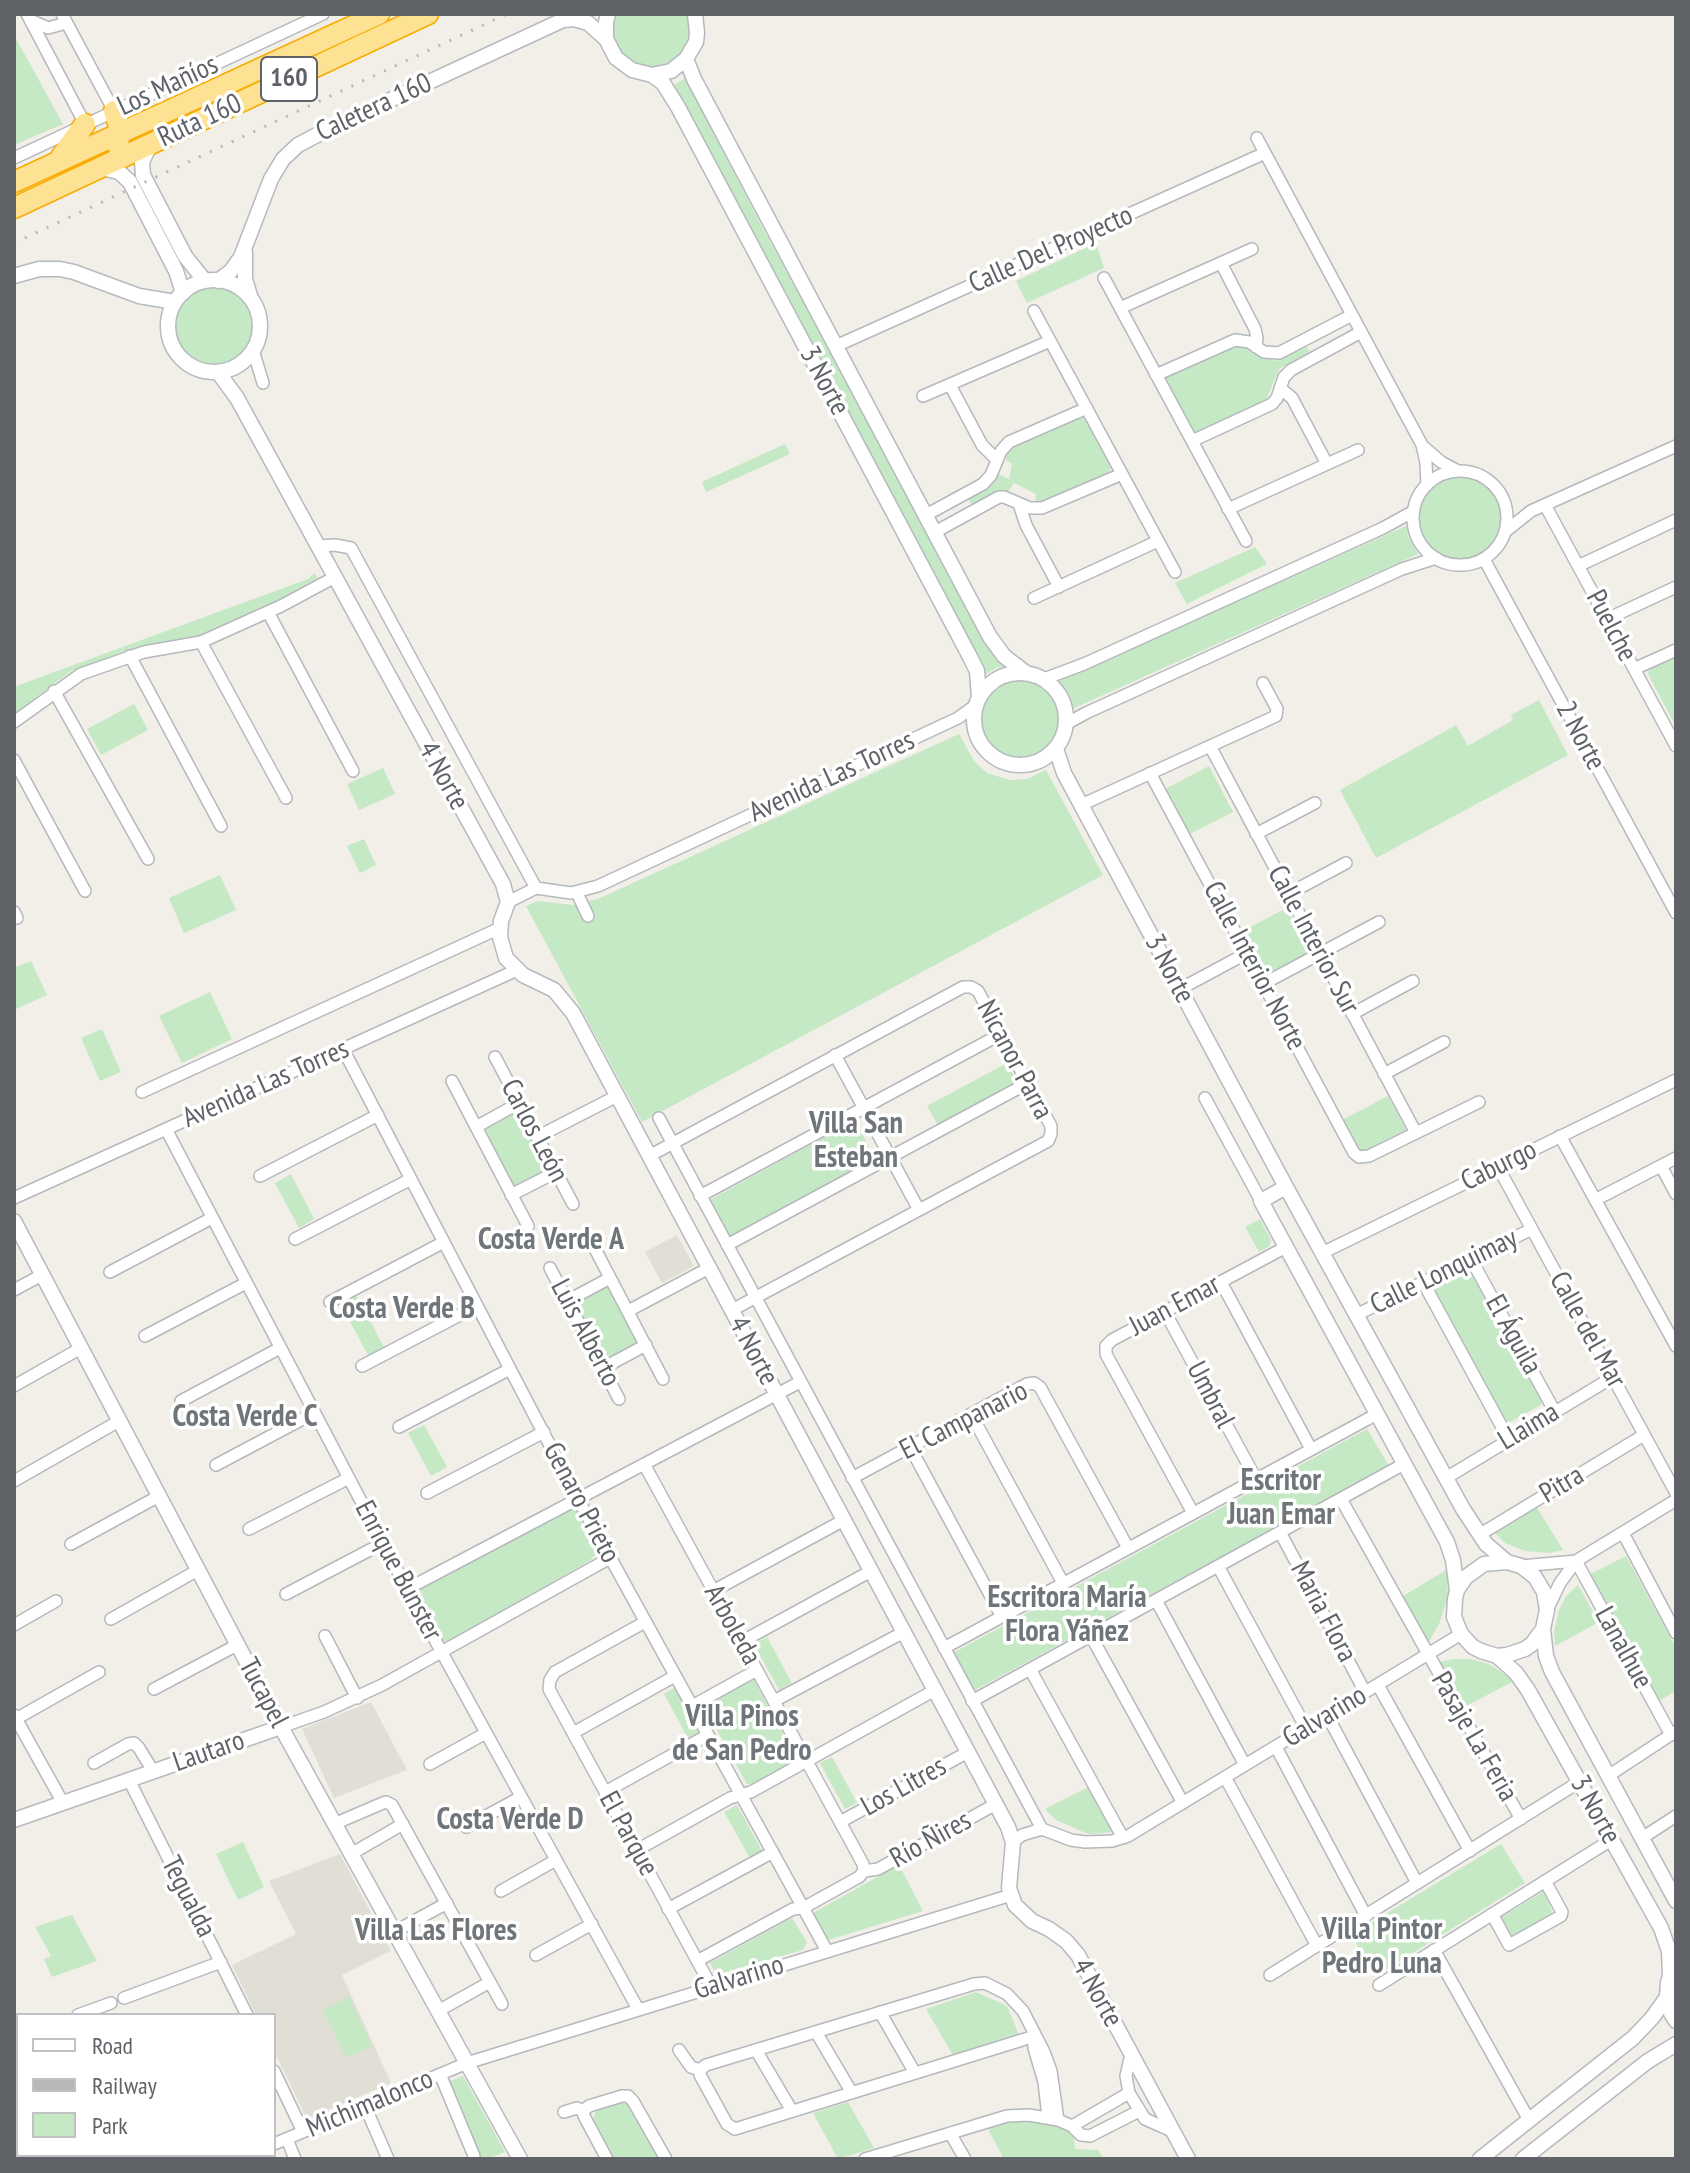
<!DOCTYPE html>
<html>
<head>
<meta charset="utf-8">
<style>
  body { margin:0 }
  #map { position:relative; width:1690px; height:2173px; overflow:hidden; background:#f1efe8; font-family:"PT Sans Narrow",sans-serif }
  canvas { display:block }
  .frame { position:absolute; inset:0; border:16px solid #5f6368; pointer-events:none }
  .legend { position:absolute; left:16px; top:2013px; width:260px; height:144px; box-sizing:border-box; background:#fff; border:2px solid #bfc1c3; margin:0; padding:10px 14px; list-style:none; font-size:24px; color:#5f6368 }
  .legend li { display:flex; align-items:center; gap:16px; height:40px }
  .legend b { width:40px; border:2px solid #bfc1c3 }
</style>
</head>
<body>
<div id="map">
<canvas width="1690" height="2173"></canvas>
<div class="frame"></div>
<ul class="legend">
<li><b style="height:10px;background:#fff"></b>Road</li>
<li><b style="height:10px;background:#b6b7b8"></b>Railway</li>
<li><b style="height:22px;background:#c5e8c5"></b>Park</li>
</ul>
</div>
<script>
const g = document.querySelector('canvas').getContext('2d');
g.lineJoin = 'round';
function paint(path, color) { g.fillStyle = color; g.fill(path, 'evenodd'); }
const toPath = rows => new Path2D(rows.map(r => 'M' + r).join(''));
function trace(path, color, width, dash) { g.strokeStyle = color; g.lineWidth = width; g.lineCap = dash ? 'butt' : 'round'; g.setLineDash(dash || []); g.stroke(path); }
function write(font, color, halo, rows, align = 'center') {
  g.font = font + ' "PT Sans Narrow",sans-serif'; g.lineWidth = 7; g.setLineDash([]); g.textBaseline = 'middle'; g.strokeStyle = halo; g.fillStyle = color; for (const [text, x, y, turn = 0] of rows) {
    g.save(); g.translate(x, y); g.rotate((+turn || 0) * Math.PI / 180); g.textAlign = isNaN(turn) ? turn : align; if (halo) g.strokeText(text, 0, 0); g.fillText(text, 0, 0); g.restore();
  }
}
const education = toPath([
  [677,1235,694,1266,662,1283,645,1252],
  [371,1702,407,1770,334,1798,302,1729],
  [340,1854,391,1951,342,1975,391,2083,307,2119,274,2051,274,2015,256,2015,232,1965,296,1934,269,1881]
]);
const green = toPath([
  [614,14,688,14,691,31,689,41,679,57,671,63,653,68,634,64,618,51,614,42,611,32],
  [14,35,63,124,14,145],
  [685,78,763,229,879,440,990,650,1007,666,996,668,986,674,983,668,670,88],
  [1096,243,1104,268,1027,303,1016,281],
  '175 326a40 40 0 1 1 80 0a40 40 0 1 1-80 0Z',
  [1240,346,1251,347,1260,355,1275,361,1306,347,1310,351,1279,369,1265,402,1194,435,1164,377,1202,358],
  [1080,418,1085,418,1111,468,1109,472,1048,501,1035,502,1036,494,1014,483,1007,493,996,493,971,505,969,500,987,488,999,474,1009,479,1012,464,1006,460,1007,450,1011,446],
  [785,444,790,454,706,492,702,482],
  '1419 518a41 41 0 1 1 82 0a41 41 0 1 1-82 0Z',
  [1406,526,1408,536,1418,554,1072,709,1066,692,1059,681],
  [1255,547,1267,564,1187,604,1175,583],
  [315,573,317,578,268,606,217,630,193,639,128,650,71,671,14,714,14,687,19,685,308,579],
  [1676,656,1676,727,1648,674,1649,668],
  '981 718a41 41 0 1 1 82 0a41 41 0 1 1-82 0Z',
  [1539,700,1568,755,1376,858,1340,790,1456,725,1468,746,1513,720,1511,715],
  [134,704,148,730,101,755,87,729],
  [959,734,974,761,987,773,1010,780,1027,779,1046,770,1103,875,642,1122,526,906,538,901,573,905,598,899],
  [1209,766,1233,812,1188,835,1165,789],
  [383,768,395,794,359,810,347,784],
  [364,839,376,865,360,873,347,846],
  [220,875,236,910,184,933,169,898],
  [1287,908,1310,953,1266,976,1242,931],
  [31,961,47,995,14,1010,14,968],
  [210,992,232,1039,182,1063,159,1016],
  [102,1029,121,1072,100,1081,81,1038],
  [1007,1063,1017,1081,1016,1085,939,1127,927,1106],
  [1388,1096,1406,1130,1360,1154,1342,1120],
  [514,1110,520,1114,547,1167,545,1173,518,1187,511,1184,484,1131,486,1125],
  [855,1120,875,1158,730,1237,710,1200],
  [291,1174,314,1219,299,1228,275,1183],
  [1260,1219,1271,1240,1270,1246,1259,1252,1245,1227],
  [1466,1270,1473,1274,1542,1400,1541,1405,1510,1422,1505,1421,1433,1291,1436,1285],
  [607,1286,610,1287,638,1339,636,1345,609,1360,603,1360,575,1305,575,1302],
  [356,1295,384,1347,368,1355,340,1303],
  [424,1425,447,1467,431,1476,408,1433],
  [1367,1429,1389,1466,973,1691,953,1653],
  [1536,1506,1563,1550,1549,1553,1525,1551,1505,1543,1494,1532],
  [568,1509,574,1509,580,1513,598,1547,597,1554,589,1561,450,1641,442,1641,419,1600,421,1588],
  [1626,1556,1676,1648,1676,1691,1657,1702,1587,1576],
  [1446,1570,1448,1580,1447,1600,1439,1624,1427,1645,1400,1598],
  [1578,1585,1599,1622,1555,1646,1554,1631,1559,1610,1566,1596],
  [767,1637,792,1683,779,1690,754,1644],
  [1454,1659,1471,1659,1489,1664,1514,1681,1464,1707,1439,1662],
  [754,1680,795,1756,795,1762,753,1784,747,1784,705,1709,707,1705,748,1681],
  [676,1687,702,1733,689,1740,664,1694],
  [832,1757,857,1803,845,1809,820,1763],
  [1090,1786,1116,1832,1088,1834,1056,1820,1045,1809],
  [737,1805,762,1851,750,1858,724,1812],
  [243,1842,264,1887,238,1900,216,1854],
  [1501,1844,1525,1883,1376,1976,1351,1935],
  [899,1865,923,1911,828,1940,813,1913],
  [1543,1892,1551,1908,1552,1913,1514,1936,1509,1936,1500,1918],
  [72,1915,97,1961,52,1977,44,1959,51,1956,35,1927],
  [792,1918,807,1942,803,1950,716,1975,710,1963],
  [976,1992,1007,2006,1019,2035,954,2057,926,2009],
  [349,1997,372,2046,346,2058,323,2010],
  [463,2076,505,2152,486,2159,480,2159,448,2082],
  [623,2102,629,2105,659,2159,614,2159,593,2119,596,2111],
  [848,2102,874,2148,838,2159,813,2113],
  [1016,2120,1061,2125,1068,2129,1074,2137,1075,2149,1098,2150,1104,2159,1004,2159,987,2127]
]);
const street = toPath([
  [27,14,85,124],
  [62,14,114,111],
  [30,20,48,28,66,23],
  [1257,138,1422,445,1426,463,1427,485],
  [14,158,323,14],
  [1221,263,1255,329,1257,338,1256,347],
  [1104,278,1246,541],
  [1120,308,1252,249],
  [1034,311,1175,572],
  [836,346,1265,153],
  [253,350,263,383],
  [1156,375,1235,340,1249,342,1264,352,1279,353,1352,315],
  [950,385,982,445,997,460],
  [1280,388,1292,398,1327,464],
  [923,396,1050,341],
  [1192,441,1272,404,1277,398,1284,377,1291,370,1361,332],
  [1425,448,1441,462,1456,470],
  '1413 518a47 47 0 1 1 94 0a47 47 0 1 1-94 0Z',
  [1019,504,1026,525,1059,587],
  [1545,505,1676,746],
  [1228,509,1358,450],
  [926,515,983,484,991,475,1001,451,1009,442,1087,408],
  [1506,531,1531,511,1676,446],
  [935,532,999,497,1004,497,1030,508,1042,508,1122,474],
  [318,546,335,545,351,548,536,888],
  [1484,559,1676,913],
  [1578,566,1676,520],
  [1034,598,1158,541],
  [268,612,353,771],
  [1607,619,1676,587],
  [201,642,286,798],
  [130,656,221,826],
  [1634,669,1676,650],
  [1044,679,1084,664,1383,528,1414,511],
  [54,691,148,859],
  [14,722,81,674,144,652,201,642,281,606,335,577],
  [1066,724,1086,713,1402,569,1436,558],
  [1210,746,1416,1133],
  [14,760,85,891],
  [1150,773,1354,1153,1359,1157,1369,1156,1479,1102],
  [1081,805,1276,716,1277,709,1263,683],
  [1256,834,1315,803],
  [577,893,588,916],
  [1288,894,1346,863],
  [508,902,536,888,571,893,598,886,958,718,976,705],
  [14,912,17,918],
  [1263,984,1379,922],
  [1180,989,1247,953],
  [1352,1014,1413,981],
  [343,1049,578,1499,827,1951],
  [835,1055,919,1210],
  [495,1057,573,1204],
  [1384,1074,1444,1042],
  [452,1081,528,1226],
  [142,1092,500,928],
  [1205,1098,1261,1201],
  [659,1118,1042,1829],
  [476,1127,519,1103],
  [166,1129,407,1589,638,2009],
  [1560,1136,1676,1346],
  [537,1137,617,1096],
  [649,1156,963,987,971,987,978,991,1001,1034,1051,1126,1051,1134,1048,1141,732,1310],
  [1661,1166,1676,1194],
  [1498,1167,1676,1493],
  [260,1176,378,1115],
  [511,1195,556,1172],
  [700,1196,1001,1034],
  [14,1198,517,970],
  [1595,1200,1676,1158],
  [295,1239,411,1179],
  [593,1245,663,1379],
  [727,1245,1028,1083],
  [1322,1253,1676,1080],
  [1471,1259,1555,1412],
  [550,1268,619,1399],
  [110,1272,212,1218],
  [1221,1282,1311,1449],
  [1423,1282,1509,1440],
  [14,1290,42,1275],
  [567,1301,610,1278],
  [330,1302,444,1242],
  [628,1311,709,1268],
  [1165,1312,1256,1479],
  [1356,1315,1532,1229],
  [145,1336,246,1283],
  [362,1366,477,1306],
  [603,1368,646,1345],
  [14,1386,81,1348],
  [181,1401,280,1348],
  [971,1414,1063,1583],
  [399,1427,510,1369],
  [910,1447,1002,1617],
  [644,1464,863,1864,864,1871],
  [216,1465,314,1413],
  [852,1478,1027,1384,1034,1383,1040,1387,1128,1548],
  [1446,1478,1613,1377],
  [14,1481,119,1421],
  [427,1493,544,1432],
  [1341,1499,1521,1819],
  [1193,1513,1106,1354,1106,1346,1112,1340,1286,1247],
  [249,1529,349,1478],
  [1280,1532,1365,1692],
  [1623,1533,1676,1633],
  [1479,1535,1644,1435],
  [71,1544,159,1496],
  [1576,1561,1671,1735],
  [1218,1566,1306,1728],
  [1521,1566,1576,1561],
  [407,1589,800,1382],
  [713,1591,844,1520],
  [286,1594,383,1543],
  [1156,1600,1245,1765],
  [1547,1610,1560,1583,1576,1561,1676,1500],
  [111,1619,198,1570],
  [645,1622,555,1672,550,1680,549,1689,711,1986],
  [14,1625,56,1601],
  [325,1636,357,1698],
  [1091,1636,1183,1803],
  [741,1642,871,1571],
  [944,1648,1377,1414],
  [1030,1669,1123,1838],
  [1378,1685,1470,1851],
  [154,1689,237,1645],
  [774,1701,904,1632],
  [972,1701,1404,1464],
  [692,1706,757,1670],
  [14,1715,63,1803],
  [1327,1715,1417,1883],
  [14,1720,99,1672],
  [281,1727,324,1712,382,1685,610,1558],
  [573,1733,675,1676],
  [1276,1747,1366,1916],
  [94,1763,128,1744,134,1743,139,1748,153,1771],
  [430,1764,486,1733],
  [1608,1776,1675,1732],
  [1225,1777,1317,1946],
  [129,1780,247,2015],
  [605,1792,708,1735],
  [840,1822,968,1752],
  [334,1824,383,1803,386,1802,392,1805,502,2004],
  [466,1827,521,1797],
  [1642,1838,1676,1816],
  [1013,1842,1022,1835,1042,1829,1071,1840,1085,1842,1112,1841,1128,1836,1461,1634],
  [637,1850,730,1798,751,1792,935,1690],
  [351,1854,403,1824],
  [864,1871,878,1869,996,1804],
  [501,1891,556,1860],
  [668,1909,773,1852],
  [1492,1914,1509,1945,1561,1916,1562,1912,1545,1881],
  [394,1932,447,1903],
  [1434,1950,1529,2120],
  [536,1955,592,1924],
  [697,1961,793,1909,803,1908,859,1877,864,1871],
  [1270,1975,1579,1782],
  [1379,1985,1611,1840],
  [124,1998,221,1962],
  [438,2011,490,1982],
  [880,2012,915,2073],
  [78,2015,111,2003],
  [14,2031,18,2039],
  [816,2032,852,2093],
  [1034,2037,1034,2048,1044,2082,1048,2117],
  [679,2050,691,2067,700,2070,700,2075,727,2124,735,2129,1035,2036],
  [756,2050,792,2111],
  [1131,2054,1126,2076,1129,2093,1145,2119,1172,2131],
  [700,2070,706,2065,974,1984,985,1983,1007,1994,1023,2011,1044,2052,1051,2071,1058,2120],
  [274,2071,303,2132],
  [440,2074,474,2156],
  [365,2106,388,2159],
  [583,2111,584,2116,607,2159],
  [564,2112,577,2108,583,2111,589,2106,622,2096,628,2096,633,2101,666,2159],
  [1072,2126,1129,2093],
  [950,2133,965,2159],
  [287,2139,295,2159],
  [274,2144,467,2063,1011,1895],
  [83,2155,85,2159],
  [240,2159,249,2155],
  [865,2159,1007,2116,1029,2115,1058,2120,1072,2126,1081,2135,1090,2136,1139,2111]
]);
const secondary = toPath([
  [608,14,606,22,606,39,616,58,632,70,652,75,671,71,686,59,696,42,697,33,695,14],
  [686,59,694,79,990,637,1004,656,1026,673],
  [652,75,663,83,678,107,969,655,977,671,979,697],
  [150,145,142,162,143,175,185,256,205,281],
  [101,168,119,172,130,182,176,271,183,293],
  [245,252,245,279,251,299],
  [14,276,39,269,60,269,74,272,139,296,175,302],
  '168 326a46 46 0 1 1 92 0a46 46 0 1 1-92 0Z',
  [218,281,231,271,241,257,271,179,283,159,298,145,334,126,563,20,574,19,588,23,606,39],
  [218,372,237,398,503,884,508,902,501,921,500,937,506,958,523,975,554,990,573,1013,1008,1827,1013,1842,1009,1888,1015,1905,1032,1921,1049,1929,1066,1941,1078,1955,1188,2159],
  '974 719a46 46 0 1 1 92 0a46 46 0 1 1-92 0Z',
  [1056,749,1064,773,1286,1187,1463,1509,1486,1544,1507,1562],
  [1286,1187,1261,1201,1447,1542,1453,1560,1457,1590,1455,1599,1454,1617,1461,1634,1473,1647,1481,1651,1497,1656,1507,1655,1525,1649,1532,1644,1543,1629,1547,1610,1544,1592,1535,1577,1521,1566,1507,1562,1484,1564,1466,1577,1457,1590],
  [14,1221,281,1727,520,2159],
  [1543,1629,1546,1656,1552,1672,1676,1901],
  [1497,1656,1516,1673,1528,1690,1661,1928,1669,1951,1670,1975],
  [14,1820,281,1727],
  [1673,1968,1668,1982,1667,1997,1671,2013,1676,2021],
  [1480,2159,1633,2038,1652,2018,1667,1997],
  [1523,2159,1648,2061,1676,2044]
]);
const highway = toPath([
  [114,111,120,129,118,146],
  [61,157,85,124],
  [14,182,379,14],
  [14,208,428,14]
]);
const rail = toPath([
  [14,243,507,14]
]);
const shields = [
  [289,79,56]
];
const shieldNames = [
  ["160",289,79]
];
const streetNames = [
  ["Los Mañíos",168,86,-25],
  ["Caletera 160",374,108,-25],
  ["Ruta 160",200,121,-25],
  ["Calle Del Proyecto",1051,250,-24],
  ["3 Norte",824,381,62],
  ["Puelche",1611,626,62],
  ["2 Norte",1580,736,62],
  ["4 Norte",443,776,61],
  ["Avenida Las Torres",832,777,-25],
  ["Calle Interior Sur",1313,940,62],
  ["Calle Interior Norte",1254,966,62],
  ["3 Norte",1169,969,62],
  ["Nicanor Parra",1014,1060,62],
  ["Avenida Las Torres",266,1084,-24],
  ["Carlos León",534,1131,62],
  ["Caburgo",1499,1166,-26],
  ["Calle Lonquimay",1444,1272,-26],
  ["Juan Emar",1175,1306,-28],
  ["Calle del Mar",1587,1330,61],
  ["Luis Alberto",585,1333,62],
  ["El Águila",1513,1335,61],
  ["4 Norte",753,1351,62],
  ["Umbral",1210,1395,62],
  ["El Campanario",964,1421,-27],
  ["Llaima",1529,1427,-31],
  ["Pitra",1562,1485,-31],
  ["Genaro Prieto",581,1503,62],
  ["Enrique Bunster",398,1571,62],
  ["Maria Flora",1323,1612,62],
  ["Arboleda",732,1625,61],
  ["Lanalhue",1623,1648,61],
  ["Tucapel",263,1693,62],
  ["Galvarino",1325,1717,-31],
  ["Pasaje La Feria",1474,1737,60],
  ["Lautaro",209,1752,-19],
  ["Los Litres",904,1787,-29],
  ["3 Norte",1595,1810,61],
  ["El Parque",628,1834,61],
  ["Río Ñires",931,1840,-29],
  ["Tegualda",188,1897,63],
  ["Galvarino",739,1978,-17],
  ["4 Norte",1097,1993,61],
  ["Michimalonco",370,2104,-23]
];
const neighbourhoodNames = [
  ["Villa San",856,1124],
  ["Esteban",856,1158],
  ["Costa Verde A",551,1240],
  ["Costa Verde B",402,1309],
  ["Costa Verde C",245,1417],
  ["Escritor",1281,1481],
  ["Juan Emar",1281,1515],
  ["Escritora María",1067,1598],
  ["Flora Yáñez",1067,1632],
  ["Villa Pinos",742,1717],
  ["de San Pedro",742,1751],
  ["Costa Verde D",510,1820],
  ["Villa Pintor",1382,1930],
  ["Pedro Luna",1382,1964],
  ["Villa Las Flores",436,1931]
];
paint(education, '#e1ded6');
paint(green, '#c5e8c5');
trace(street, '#b5b8bc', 14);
trace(secondary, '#b6babf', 17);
trace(highway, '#f9ab00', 23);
trace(street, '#fff', 11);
trace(secondary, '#fff', 14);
trace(highway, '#fde293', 20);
trace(rail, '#b6b7b8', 3, [2, 10]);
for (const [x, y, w] of shields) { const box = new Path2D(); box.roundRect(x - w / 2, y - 22, w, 44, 6); g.fillStyle = '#fff'; g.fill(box); trace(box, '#5f6368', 2); }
write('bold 26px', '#5f6368', null, shieldNames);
write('28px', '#5f6368', '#fff', streetNames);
write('bold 30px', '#70757a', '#fff', neighbourhoodNames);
</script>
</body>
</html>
